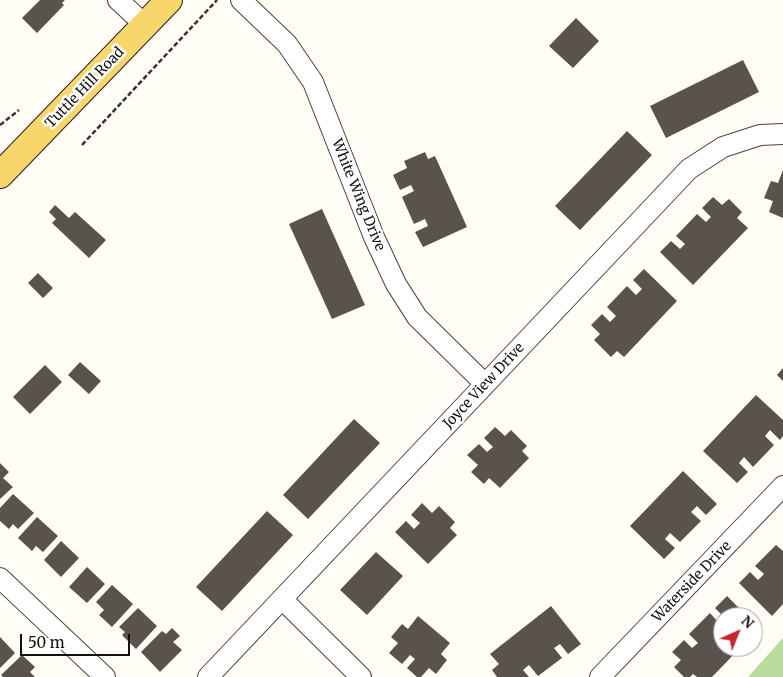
<!DOCTYPE html>
<html>
<head>
<meta charset="utf-8">
<style>
  body { margin:0 }
  #map { position:relative; width:783px; height:677px; overflow:hidden; background:#fffdf5; font-family:Merriweather,serif }
  canvas { display:block }
  .north { position:absolute; left:713px; top:607px; width:50px; height:50px; box-sizing:border-box; background:#fff; border:1px solid #a0a0a0; border-radius:50%; rotate:44deg; font-size:14px; font-weight:700; line-height:20px; text-align:center; color:#111 }
  .north::after { content:''; display:block; margin:auto; width:18px; height:22px; background:#c4262e; clip-path:polygon(50% 0,100% 100%,50% 72%,0 100%) }
  .scale { position:absolute; left:20px; top:634px; width:110px; height:22px; box-sizing:border-box; border:2px solid #111; border-top:0; padding-left:6px; font-size:15px; line-height:18px; white-space:nowrap; color:#111; -webkit-text-stroke:4px #fff; paint-order:stroke }
</style>
</head>
<body>
<div id="map">
<canvas width="783" height="677"></canvas>
<div class="north">N</div>
<div class="scale">50 m</div>
</div>
<script>
const g = document.querySelector('canvas').getContext('2d');
g.lineJoin = 'round';
function paint(path, color) { g.fillStyle = color; g.fill(path, 'evenodd'); }
const toPath = rows => new Path2D(rows.map(r => 'M' + r).join(''));
function trace(path, color, width, dash) { g.strokeStyle = color; g.lineWidth = width; g.lineCap = dash ? 'butt' : 'round'; g.setLineDash(dash || []); g.stroke(path); }
function write(font, color, halo, rows, align = 'center') {
  g.font = font + ' Merriweather,serif'; g.lineWidth = 5; g.setLineDash([]); g.textBaseline = 'middle'; g.strokeStyle = halo; g.fillStyle = color; for (const [text, x, y, turn = 0] of rows) {
    g.save(); g.translate(x, y); g.rotate((+turn || 0) * Math.PI / 180); g.textAlign = isNaN(turn) ? turn : align; if (halo) g.strokeText(text, 0, 0); g.fillText(text, 0, 0); g.restore();
  }
}
const forest = toPath([
  [783,638,783,677,748,677]
]);
const building = toPath([
  [40,0,65,0,62,3,64,5,37,33,22,18],
  [576,18,599,41,573,68,549,46],
  [743,60,759,92,666,138,650,106],
  [627,131,652,155,580,230,555,206],
  [425,152,428,159,435,156,467,227,423,247,415,232,428,226,425,219,414,224,402,197,414,191,411,185,400,190,393,175,407,168,404,161],
  [783,170,783,218,769,212,773,201,764,198,771,181,778,183],
  [713,197,722,205,729,199,742,212,737,218,748,228,693,285,660,252,671,241,680,249,685,244,676,236,697,214,706,222,711,217,702,208],
  [55,205,69,218,75,212,106,240,89,258,52,223,56,219,49,212],
  [322,209,365,305,332,319,289,224],
  [644,269,677,301,624,357,617,351,611,357,594,340,600,334,591,325,602,314,610,322,616,316,607,307,627,286,636,295,642,289,633,280],
  [38,273,53,288,43,298,28,283],
  [80,362,101,381,89,394,68,375],
  [45,365,62,382,30,414,13,397],
  [783,368,783,381,777,375],
  [756,395,783,420,783,436,780,440,770,430,765,436,774,445,753,467,744,457,739,463,748,472,737,483,703,451],
  [354,419,380,443,308,519,283,495],
  [495,427,505,436,511,430,527,446,522,451,529,458,500,488,489,478,484,484,471,472,478,465,467,455,479,444,487,452,493,447,484,438],
  [0,463,9,472,3,478,13,487,0,499],
  [683,471,717,504,706,515,697,506,691,512,701,521,680,542,670,533,665,539,675,548,664,559,630,526],
  [13,494,34,513,18,529,13,524,9,529,0,521,0,508],
  [422,503,432,513,439,506,455,522,450,528,457,535,428,564,395,532,406,521,414,529,420,523,411,515],
  [267,511,293,535,222,611,196,587],
  [37,517,58,536,43,552,36,546,32,551,18,538],
  [61,541,79,558,61,577,44,560],
  [776,545,783,551,783,604,772,616,739,583,750,572,758,580,764,574,755,566],
  [376,552,403,576,367,615,340,590],
  [87,567,105,584,87,603,69,587],
  [112,585,133,604,112,627,99,615,104,610,96,602],
  [727,596,748,617,724,617,715,608],
  [551,606,581,644,568,654,560,644,554,648,562,658,538,676,529,665,523,670,529,677,497,677,492,670,499,664,490,654],
  [138,608,157,626,136,649,122,635,125,632,119,627],
  [710,613,718,622,723,617,723,647,741,647,712,677,697,677,693,674,690,677,684,677,674,667,681,660,672,652,684,640,692,648,698,643,689,634],
  [418,616,450,643,441,654,447,660,436,674,429,668,421,677,417,677,407,668,415,659,410,655,402,664,389,653,398,643,391,637,402,624,408,629],
  [753,622,760,629,753,635],
  [172,628,180,636,173,642,182,650,160,672,141,652,162,631,166,634],
  [0,637,15,653,0,668],
  [22,655,35,667,30,672,35,677,3,677,1,675]
]);
const path = toPath([
  [0,125,19,110],
  [82,145,217,0]
]);
const minor = toPath([
  [118,0,145,25],
  [241,0,287,44,313,82,374,237,396,284,417,317,485,384],
  [0,578,105,677],
  [282,599,361,677],
  [208,677,689,169,723,147,760,135,783,134],
  [600,677,783,486]
]);
const major = toPath([
  [0,175,169,0]
]);
const streetNames = [
  ["Tuttle Hill Road",85,88,-46],
  ["White Wing Drive",358,195,68],
  ["Joyce View Drive",484,386,-47],
  ["Waterside Drive",692,582,-46]
];
paint(forest, '#b9dc9c');
paint(building, '#5a524d');
trace(minor, '#444', 22);
trace(major, '#222', 28);
trace(path, '#333', 2.5, [5, 2.5]);
trace(minor, '#fff', 20);
trace(major, '#f9d66b', 26);
write('14px', '#111', '#fff', streetNames);
</script>
</body>
</html>
